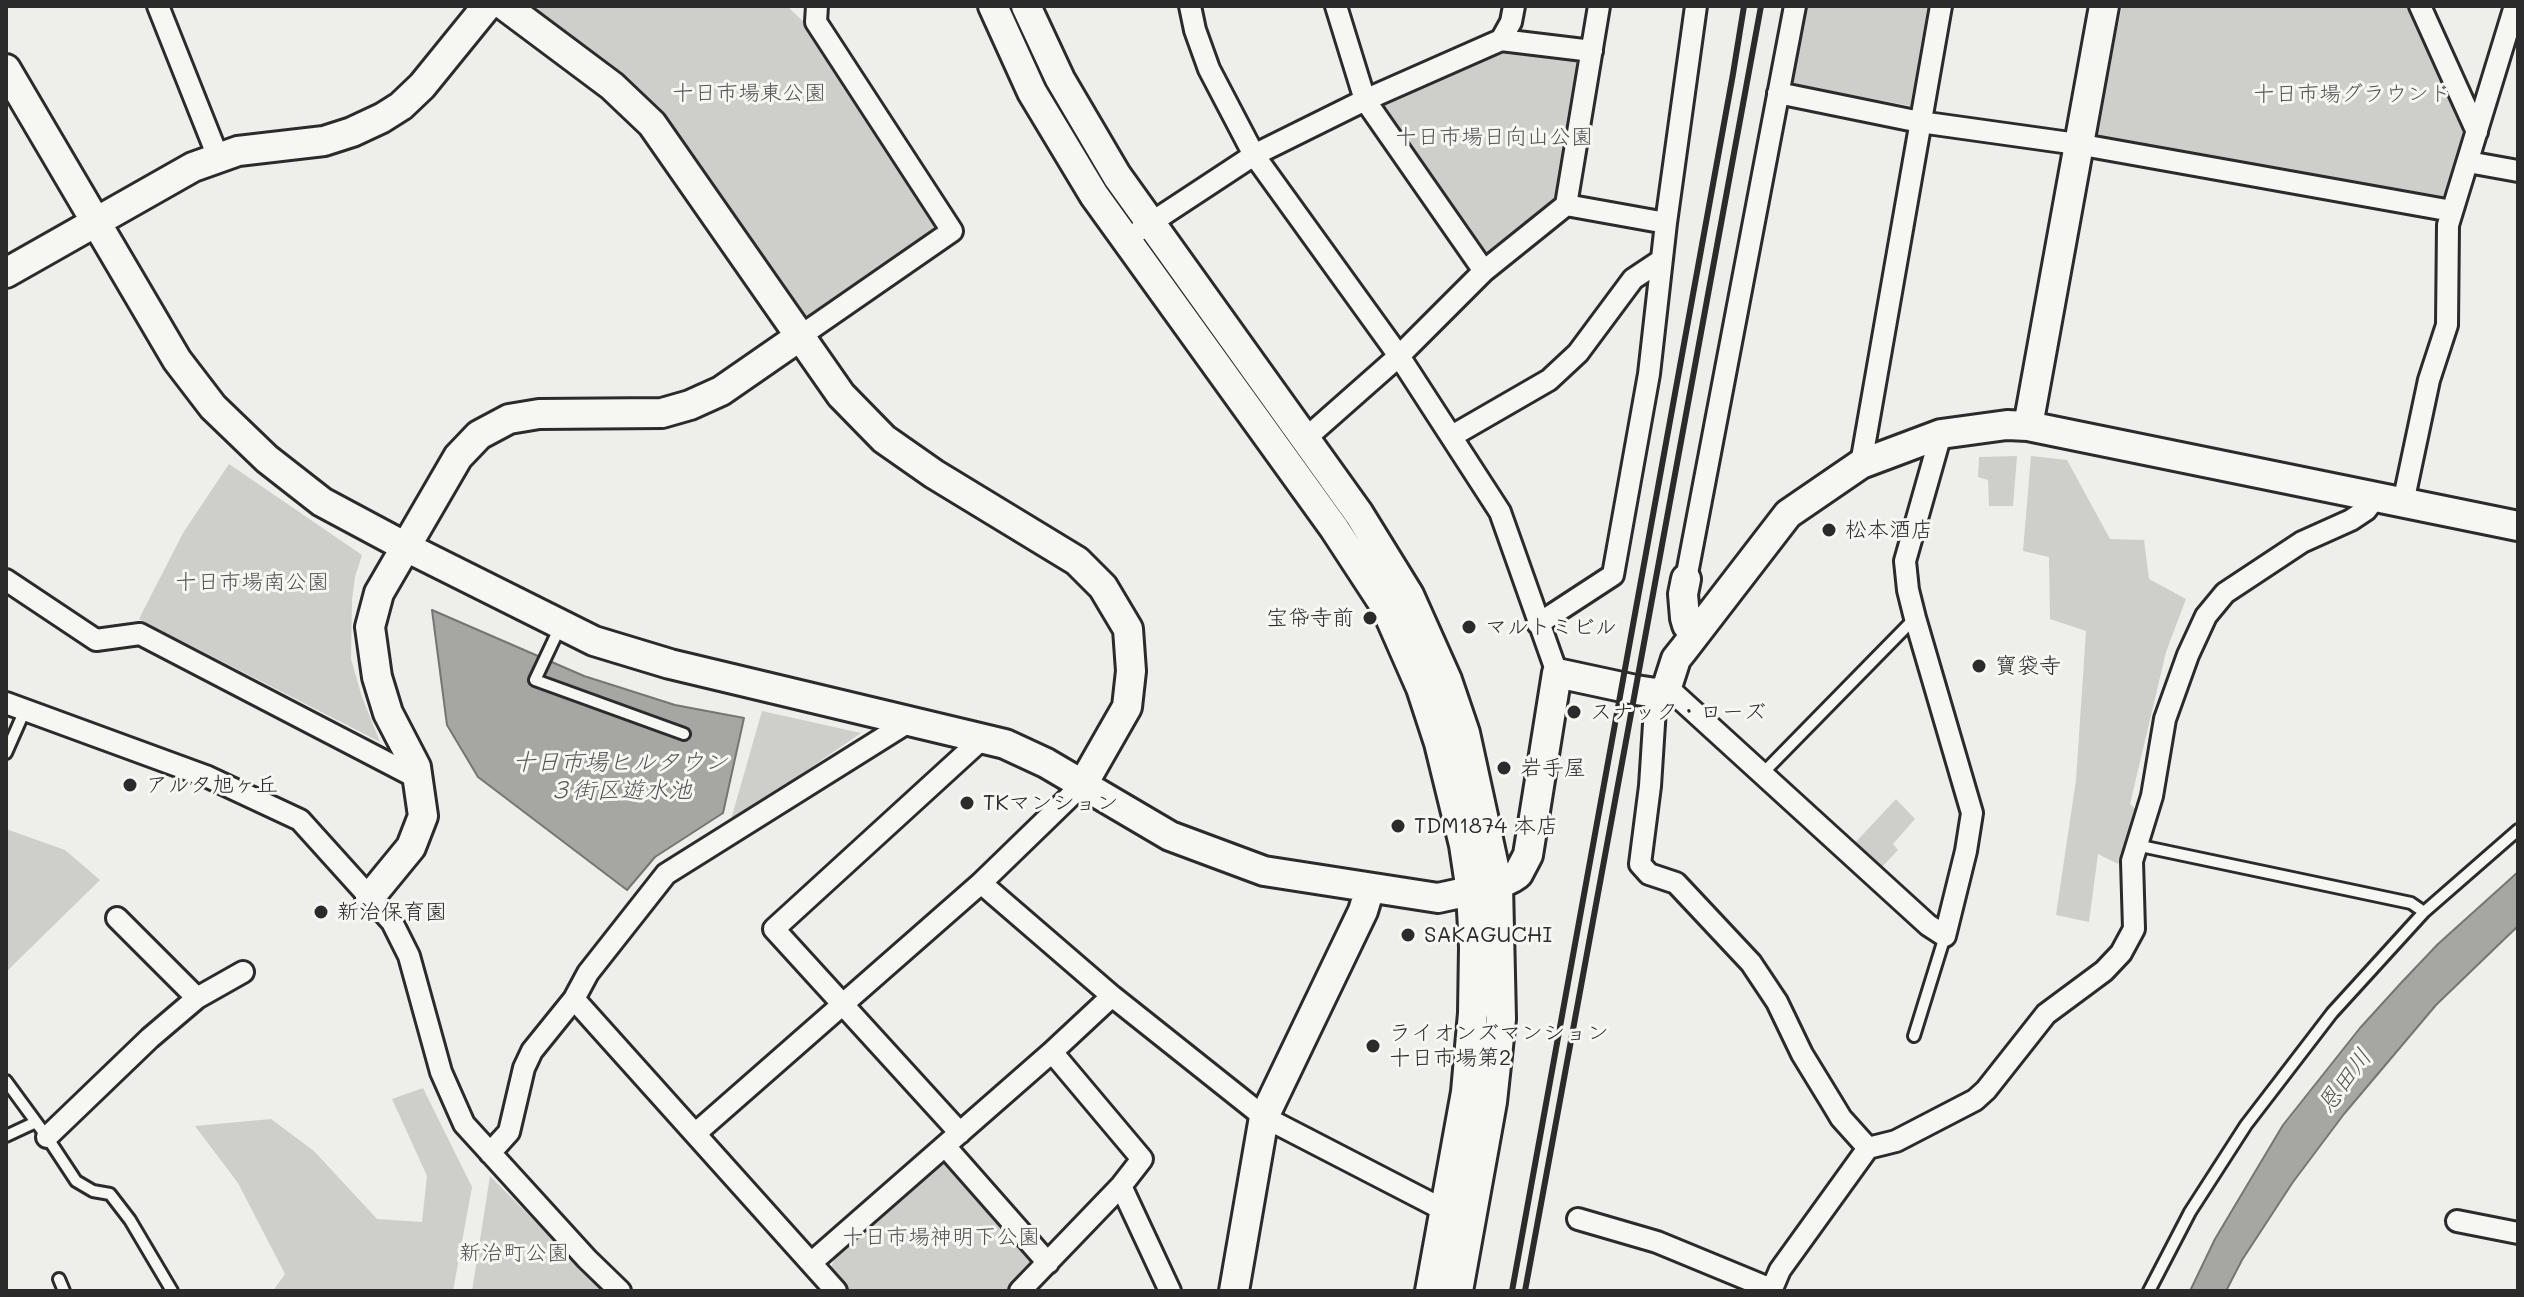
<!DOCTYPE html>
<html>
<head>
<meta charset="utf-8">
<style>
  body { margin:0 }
  #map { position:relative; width:2524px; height:1297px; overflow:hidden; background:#eeeeea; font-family:Mali,sans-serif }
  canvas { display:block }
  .frame { position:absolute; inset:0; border:8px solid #2b2b2b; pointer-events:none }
</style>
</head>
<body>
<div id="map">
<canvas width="2524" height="1297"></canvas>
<div class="frame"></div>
</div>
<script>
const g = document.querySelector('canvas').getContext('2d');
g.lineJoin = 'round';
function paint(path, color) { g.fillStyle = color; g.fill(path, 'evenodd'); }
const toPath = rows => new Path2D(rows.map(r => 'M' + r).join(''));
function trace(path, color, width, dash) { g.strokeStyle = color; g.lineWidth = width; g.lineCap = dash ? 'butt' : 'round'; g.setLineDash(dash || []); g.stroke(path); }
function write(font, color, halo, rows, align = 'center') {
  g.font = font + ' Mali,"Klee One",sans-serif'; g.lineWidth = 6; g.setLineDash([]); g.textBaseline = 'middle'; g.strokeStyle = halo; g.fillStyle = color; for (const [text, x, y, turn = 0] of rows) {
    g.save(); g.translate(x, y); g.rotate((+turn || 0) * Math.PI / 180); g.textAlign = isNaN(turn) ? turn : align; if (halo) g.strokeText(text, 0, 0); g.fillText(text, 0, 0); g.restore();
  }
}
const green = toPath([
  [523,6,787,6,810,28,941,228,801,322,674,135],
  [1807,6,1930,6,1911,106,1793,84],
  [2122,6,2410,6,2464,135,2446,194,2436,200,2101,140,2096,131],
  [1509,46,1584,55,1560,202,1486,259,1381,104],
  [2017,456,2013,506,1989,506,1988,480,1978,477,1979,457],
  [2031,456,2067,460,2110,539,2144,540,2149,579,2186,599,2166,652,2130,804,2139,812,2118,864,2098,854,2089,922,2056,915,2076,780,2086,631,2050,619,2049,557,2023,551],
  [229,464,362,555,355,577,352,600,351,659,362,697,380,742,139,619,183,533],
  [762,711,861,733,730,823],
  [1896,799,1915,819,1893,844,1898,850,1880,869,1853,845],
  [6,829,65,850,100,880,7,971],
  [423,1088,472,1187,453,1291,273,1291,285,1274,238,1183,195,1126,271,1119,314,1151,377,1219,422,1222,427,1176,392,1099],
  [940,1164,950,1164,1033,1256,1028,1268,1006,1291,848,1291,830,1271,834,1259],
  [490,1176,605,1291,472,1291]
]);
const water = toPath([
  [432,610,584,676,675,705,744,718,723,813,655,857,627,890,478,777,447,725,432,610],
  [2518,872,2518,926,2436,1005,2344,1114,2293,1182,2242,1260,2226,1291,2190,1291,2215,1239,2283,1125,2360,1028,2401,983,2438,944,2518,872]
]);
const lane = toPath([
  [560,627,535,680,684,734],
  [6,753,25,710],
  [1763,773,1915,618],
  [2136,845,2411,903,2424,912],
  [1914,1036,1945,936],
  [6,1081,47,1137,76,1181,93,1191,110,1194,130,1220,172,1291],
  [6,1136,36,1122],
  [59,1279,64,1291],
  [2149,1291,2190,1212,2246,1125,2332,1013,2424,912,2518,830]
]);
const street = toPath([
  [158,6,218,157],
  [1190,6,1195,30,1209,69,1254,155,1399,356,1500,512,1557,673],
  [1336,6,1365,100,1484,271],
  [2420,6,2477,132],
  [1501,40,1511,22,1514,6],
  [1778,93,1920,122,2077,144,2452,211],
  [2468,162,2518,171],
  [1566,205,1599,6],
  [1140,230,1254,155,1365,100,1501,40,1592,51],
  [799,337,952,231,816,22,817,6],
  [1452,436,1549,380,1578,353,1633,279,1660,261],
  [1305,439,1399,356,1484,271,1566,205,1666,223,1696,6],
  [1861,464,1941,6],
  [2403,503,2429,380,2447,325,2448,225,2515,6],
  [1686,579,1795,6],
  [6,580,96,640,140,634,417,778],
  [1538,624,1613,575,1649,374,1666,223],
  [1667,687,1928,925,1945,936,1966,851,1972,813,1915,618,1908,590,1905,561,1941,434],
  [1656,693,1650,786,1640,864,1649,874,1676,883,1751,963,1777,1002,1802,1054,1832,1103,1841,1118,1868,1148],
  [6,703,208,777,300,820,392,922,409,956,441,1072,464,1124,587,1259,620,1291],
  [981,883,1112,996,1264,1117,1444,1210],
  [117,918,197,998],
  [574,999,836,1291],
  [696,1133,981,883,1083,784],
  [960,1133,774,929,983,738],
  [47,1137,150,1038,197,998,243,972],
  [945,1146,1048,1263],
  [490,1153,509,1132,524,1068,532,1051,574,999,588,973,666,874,910,721],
  [1121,1186,1170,1291],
  [1578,1219,1657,1242,1771,1289],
  [2457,1221,2518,1233],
  [811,1263,1052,1052,1112,996],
  [1020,1291,1121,1186,1142,1159,1052,1052],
  [1771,1291,1780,1270,1868,1148,1896,1141,1975,1100,1986,1090,2046,1014,2104,971,2121,953,2134,929,2132,861,2152,796,2165,719,2188,655,2206,616,2225,593,2302,542,2351,520,2366,510,2375,498]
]);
const secondary = toPath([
  [505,6,612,86,652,124,841,395,884,439,934,474,1077,561,1103,587,1128,629,1131,671,1127,707,1083,784],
  [993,6,1032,92,1094,195,1334,528,1385,606,1421,688,1439,743,1464,845,1471,892,1474,947,1473,1013,1466,1092,1430,1291],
  [1026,6,1060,79,1117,176,1359,514,1409,595,1447,680,1465,733,1498,885,1501,1019,1492,1102,1458,1291],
  [6,69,177,360,213,407,267,459,322,502,406,547,594,641,670,664,1005,744,1046,763,1170,836,1264,871,1438,898,1498,885,1512,878,1518,874,1528,855,1557,673,1636,690,1656,693,1663,690,1667,687,1676,659,1684,649,1788,514,1861,464,1941,434,2007,425,2028,426,2518,526],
  [6,273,193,167,238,151,324,141,352,132,382,118,401,106,422,86,487,6],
  [2028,426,2104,6],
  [1686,579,1683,594,1685,618,1687,625,1695,633],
  [370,897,411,847,423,816,416,767,388,713,377,677,370,627,379,593,458,457,479,435,509,419,539,414,662,413,690,405,721,391,799,337],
  [1234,1291,1264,1117,1363,911,1370,888]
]);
const rail = toPath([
  [1512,1291,1733,74,1744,6],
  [1525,1291,1761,6]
]);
const markers = [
  [1829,530,8,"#2b2b2b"],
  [1370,618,8,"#2b2b2b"],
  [1469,627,8,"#2b2b2b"],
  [1979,666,8,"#2b2b2b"],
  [1574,712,8,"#2b2b2b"],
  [1504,768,8,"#2b2b2b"],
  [130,785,8,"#2b2b2b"],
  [967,803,8,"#2b2b2b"],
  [1398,826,8,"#2b2b2b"],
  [321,912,8,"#2b2b2b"],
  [1408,935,8,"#2b2b2b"],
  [1373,1046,8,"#2b2b2b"]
];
const parkNames = [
  ["十日市場東公園",749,93],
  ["十日市場グラウンド",2352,94],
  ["十日市場日向山公園",1494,137],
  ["十日市場南公園",252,582],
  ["十日市場神明下公園",941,1237],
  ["新治町公園",514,1253]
];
const poiNames = [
  ["松本酒店",1845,530],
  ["宝帒寺前",1354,618,"right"],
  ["マルトミビル",1485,627],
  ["寶袋寺",1995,666],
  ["スナック・ローズ",1590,712],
  ["岩手屋",1520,768],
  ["アルタ旭ヶ丘",146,785],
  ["TKマンション",983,803],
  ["TDM1874 本店",1414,826],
  ["新治保育園",337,912],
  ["SAKAGUCHI",1424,935],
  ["ライオンズマンション",1389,1033],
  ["十日市場第2",1389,1058]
];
const waterNames = [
  ["十日市場ヒルタウン",620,763],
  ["３街区遊水池",620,791],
  ["恩田川",2345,1081,-53]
];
paint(green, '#cececa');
paint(water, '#a6a6a3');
trace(water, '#757573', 2);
trace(lane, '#2b2b2b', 16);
trace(street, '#2b2b2b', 26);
trace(secondary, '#2b2b2b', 34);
trace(lane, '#f6f6f2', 10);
trace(street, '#f6f6f2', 20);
trace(secondary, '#f6f6f2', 28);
trace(rail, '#2b2b2b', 6);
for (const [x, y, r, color] of markers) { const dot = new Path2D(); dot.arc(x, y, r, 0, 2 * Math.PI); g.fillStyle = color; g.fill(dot); trace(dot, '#f6f6f2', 3); }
write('22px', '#545453', '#f6f6f2', parkNames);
write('22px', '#2b2b2b', '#f6f6f2', poiNames, 'left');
write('italic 24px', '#565655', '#f6f6f2', waterNames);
</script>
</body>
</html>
